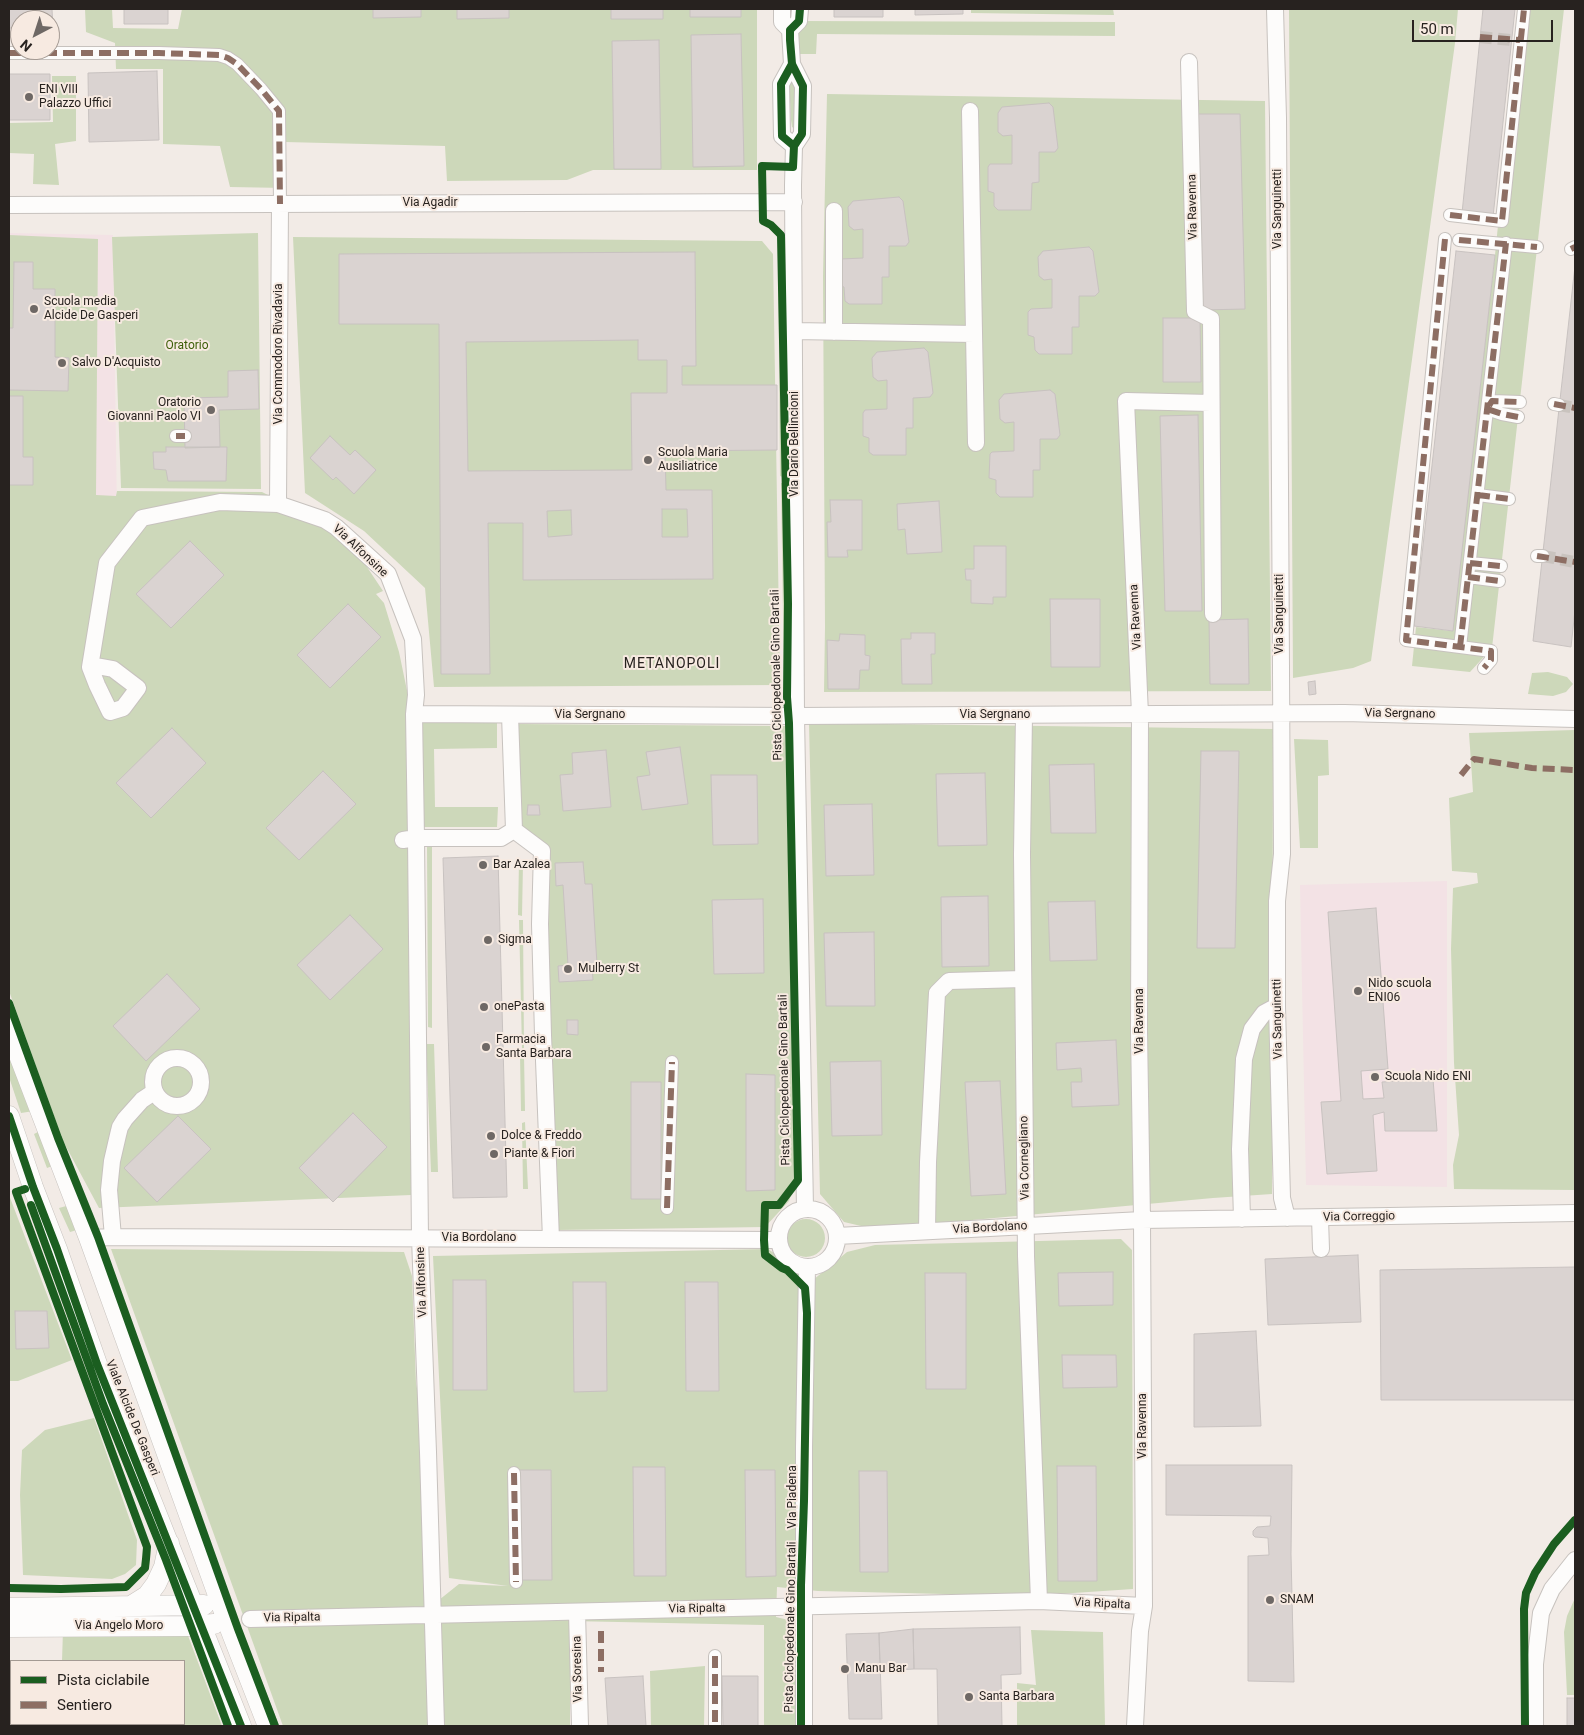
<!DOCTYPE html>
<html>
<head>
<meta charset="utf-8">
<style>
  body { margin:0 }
  #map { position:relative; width:1584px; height:1735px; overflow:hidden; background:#f2ebe6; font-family:Roboto,sans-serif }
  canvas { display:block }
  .frame { position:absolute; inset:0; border:10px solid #27221f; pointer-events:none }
  .legend { position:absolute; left:10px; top:1660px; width:175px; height:65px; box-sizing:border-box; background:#f7eae1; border:1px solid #a49a93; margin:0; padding:6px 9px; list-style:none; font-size:15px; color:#27221f }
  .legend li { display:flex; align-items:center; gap:10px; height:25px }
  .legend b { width:25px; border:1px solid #a49a93 }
  .north { position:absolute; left:10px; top:10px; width:50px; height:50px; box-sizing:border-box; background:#f7eae1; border:1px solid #a49a93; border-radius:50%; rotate:220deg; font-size:14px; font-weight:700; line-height:20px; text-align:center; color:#27221f }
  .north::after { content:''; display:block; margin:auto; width:18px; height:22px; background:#6e6865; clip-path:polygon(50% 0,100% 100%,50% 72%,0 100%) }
  .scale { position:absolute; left:1412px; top:20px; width:141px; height:22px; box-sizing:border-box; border:2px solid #27221f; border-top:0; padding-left:6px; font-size:15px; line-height:18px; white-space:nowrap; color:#27221f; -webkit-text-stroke:4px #f7eae1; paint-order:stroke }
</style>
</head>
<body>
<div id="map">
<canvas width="1584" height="1735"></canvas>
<div class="frame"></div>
<ul class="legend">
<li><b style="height:6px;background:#1b5e20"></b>Pista ciclabile</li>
<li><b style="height:6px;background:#8d6e63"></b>Sentiero</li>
</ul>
<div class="north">N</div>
<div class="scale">50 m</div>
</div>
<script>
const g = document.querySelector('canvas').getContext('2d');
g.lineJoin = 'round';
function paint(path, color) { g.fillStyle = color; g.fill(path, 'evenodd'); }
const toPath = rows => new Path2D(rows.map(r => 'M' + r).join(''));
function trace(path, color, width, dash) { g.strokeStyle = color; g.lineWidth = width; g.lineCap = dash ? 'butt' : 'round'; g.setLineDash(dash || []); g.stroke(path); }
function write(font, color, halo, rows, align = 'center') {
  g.font = font + ' Roboto,sans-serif'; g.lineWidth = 4; g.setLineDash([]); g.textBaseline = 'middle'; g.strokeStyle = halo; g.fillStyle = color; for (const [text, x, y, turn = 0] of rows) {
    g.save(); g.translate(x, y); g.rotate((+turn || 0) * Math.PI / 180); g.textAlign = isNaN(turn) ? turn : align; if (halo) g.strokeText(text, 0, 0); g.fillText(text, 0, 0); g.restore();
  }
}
const education = toPath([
  [9,233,113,235,117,515,9,536],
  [1447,881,1447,1187,1306,1185,1300,885]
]);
const green = toPath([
  [85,9,112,9,113,28,178,29,182,9,757,9,757,170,593,170,567,180,447,181,445,146,285,142,286,188,230,187,220,146,163,144,163,69,116,69,115,43,86,32],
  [971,9,1113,9,1114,15,971,13],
  [1289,9,1458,9,1455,43,1371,661,1353,668,1293,678],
  [1520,9,1564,9,1492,648,1470,672,1412,666,1416,627,1452,631,1495,255],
  [799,21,1115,22,1115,36,817,34,816,54,799,54],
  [52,76,76,76,76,141,55,144,59,185,33,184,34,154,9,153,9,123,53,122],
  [795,77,795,129,792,127,791,120,789,78],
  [827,94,1265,101,1271,691,824,692,825,627,823,276],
  [258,233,261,489,121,488,112,237],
  [9,235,98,239,96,495,116,496,117,491,262,492,322,522,357,552,383,591,376,594,384,603,399,652,410,705,411,1195,99,1208,63,1141,9,991],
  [293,237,762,241,773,254,780,685,434,687,425,588,364,531,305,493],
  [778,241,780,242,783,477,780,476],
  [781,483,784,483,786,686,784,685],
  [1548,672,1567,677,1573,684,1566,692,1553,696,1528,694,1532,673],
  [417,722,497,722,497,748,434,749,435,807,498,807,497,827,420,827],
  [809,723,1273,729,1272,1194,1213,1198,874,1229,844,1222,820,1194],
  [517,724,785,726,796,1180,789,1201,765,1227,557,1230,545,852,520,832],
  [1575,730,1575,1190,1454,1189,1453,1165,1459,1135,1454,1063,1451,949,1453,888,1478,883,1477,873,1452,871,1449,798,1473,792,1469,733],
  [1294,739,1328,740,1329,775,1318,776,1318,848,1300,848],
  [427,845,432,846,432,1028,428,1027],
  [519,861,523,863,522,916,518,915],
  [519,920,523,920,524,1049,522,1049],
  [9,1041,34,1111,21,1113,9,1077],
  [426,1044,434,1044,438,1172,431,1172],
  [520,1054,524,1054,525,1111,521,1111],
  [525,1122,528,1189,523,1189,522,1123],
  [42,1130,55,1165,47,1168,34,1134],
  [9,1195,72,1360,18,1381,9,1381],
  [70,1205,77,1230,70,1232,59,1208],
  '787 1238a19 19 0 1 1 38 0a19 19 0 1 1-38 0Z',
  [1121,1239,1132,1250,1133,1589,1029,1596,818,1591,777,1587,776,1617,797,1622,795,1726,764,1726,764,1625,570,1621,570,1726,283,1726,111,1249,404,1252,412,1276,416,1383,426,1436,434,1604,459,1584,508,1586,449,1578,433,1256,768,1249,813,1280,847,1252,875,1245],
  [94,1418,137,1540,136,1565,125,1574,112,1579,23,1575,20,1495,22,1450,45,1430],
  [1575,1598,1575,1695,1567,1695,1564,1632,1567,1616],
  [63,1630,187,1633,222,1726,132,1726,132,1724,184,1724,184,1661,62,1661],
  [1031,1630,1103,1632,1105,1726,1017,1726,1017,1683,1036,1685],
  [705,1666,704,1726,651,1726,650,1671],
  [87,1724,126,1724,127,1726,87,1726]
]);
const building = toPath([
  [9,9,52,9,53,28,50,28,50,20,20,20,20,28,9,28,9,9],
  [124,9,168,9,168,24,124,24,124,9],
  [373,9,421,9,421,17,373,18,373,9],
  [457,9,509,9,509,18,457,19,457,9],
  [611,9,663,9,663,19,611,19,611,9],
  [690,9,741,9,741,17,690,17,690,9],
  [834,9,883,9,883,17,834,17,834,9],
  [915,9,963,9,963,14,915,15,915,9],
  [1483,9,1515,9,1493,217,1462,213,1483,9],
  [741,34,744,166,693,167,691,35,741,34],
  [659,40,661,169,614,169,612,41,659,40],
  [157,71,159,140,89,142,88,73,157,71],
  [9,74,50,74,50,120,9,120,9,74],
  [1049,103,1053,107,1058,148,1055,152,1039,152,1039,182,1032,183,1031,210,998,210,994,206,994,193,988,191,988,167,990,164,1012,164,1012,135,1003,136,998,132,998,113,1002,107,1049,103],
  [1197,114,1240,114,1245,309,1202,310,1197,114],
  [899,197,903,201,909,242,906,246,889,246,889,277,882,277,882,304,849,304,845,301,844,287,838,285,841,259,863,258,863,229,854,230,849,226,848,207,853,201,899,197],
  [1089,247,1093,251,1099,292,1095,296,1079,296,1079,327,1072,327,1072,354,1039,354,1035,350,1034,337,1028,335,1028,312,1031,309,1052,308,1052,279,1044,280,1039,276,1038,257,1043,251,1089,247],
  [1456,251,1495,255,1453,631,1414,626,1456,251],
  [695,252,696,366,682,366,682,385,777,385,777,450,665,451,666,490,712,490,713,579,523,580,523,523,488,523,490,674,441,674,439,324,339,324,339,254,695,252],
  [638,340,638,360,667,360,667,393,631,393,632,470,468,471,466,342,638,340],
  [662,509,687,509,688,537,662,537,662,509],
  [571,510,572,535,548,537,547,511,571,510],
  [14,262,33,262,33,289,55,289,55,357,69,358,68,391,9,390,9,328,13,328,14,262],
  [1575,266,1575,610,1571,647,1533,641,1575,266],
  [1163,318,1200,318,1201,382,1163,382,1163,318],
  [924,348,928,352,933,393,930,397,913,398,913,428,906,428,906,455,873,455,869,452,869,438,863,436,863,413,865,410,887,409,887,380,878,381,873,377,872,358,877,352,924,348],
  [258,370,259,409,219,410,220,447,185,448,184,398,228,397,228,371,258,370],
  [1050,390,1055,394,1060,435,1057,439,1040,439,1040,470,1033,470,1033,497,1000,497,996,493,996,480,989,478,990,454,992,452,1014,451,1014,422,1005,423,1000,419,999,400,1004,394,1050,390],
  [9,396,23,396,23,457,33,457,33,485,9,485,9,396],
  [1198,415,1202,611,1165,611,1160,416,1198,415],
  [330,436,350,455,355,450,376,470,354,494,336,477,333,480,310,458,330,436],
  [166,447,227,447,226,481,168,481,166,470,154,469,153,452,166,452,166,447],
  [830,500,862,500,862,550,847,550,848,557,828,557,827,522,831,522,830,500],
  [939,501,942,552,907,554,905,529,898,530,897,504,939,501],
  [190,541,224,575,171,628,136,594,190,541],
  [974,546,1006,546,1006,597,993,597,993,604,971,603,971,580,966,580,965,569,974,569,974,546],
  [1050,599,1100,599,1100,667,1051,667,1050,599],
  [348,604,381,637,330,688,297,655,348,604],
  [1248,619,1249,684,1210,684,1209,620,1248,619],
  [911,633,935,633,935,654,931,654,932,684,902,684,901,639,911,639,911,633],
  [840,634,865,635,865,655,870,656,869,670,860,670,859,689,828,689,827,640,839,641,840,634],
  [1315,681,1316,694,1309,695,1308,682,1315,681],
  [172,728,206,763,151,818,116,783,172,728],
  [680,747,688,804,642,810,637,777,650,775,646,752,680,747],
  [606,750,611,807,563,811,560,775,573,774,572,753,606,750],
  [1201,751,1239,751,1235,948,1197,948,1201,751],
  [1094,764,1096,833,1051,833,1049,765,1094,764],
  [323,771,356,804,299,860,266,828,323,771],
  [985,773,987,845,938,846,936,774,985,773],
  [711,775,757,775,758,844,713,845,711,775],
  [872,804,874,875,826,876,824,805,872,804],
  [528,805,539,805,540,815,527,815,528,805],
  [498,856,507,1197,453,1198,443,858,498,856],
  [583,862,585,884,592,884,597,964,592,965,593,980,559,982,558,966,568,965,563,885,556,886,555,863,583,862],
  [988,896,989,966,942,967,941,897,988,896],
  [763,899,764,973,714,974,712,900,763,899],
  [1095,901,1097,960,1050,961,1048,902,1095,901],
  [1376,908,1388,1069,1361,1071,1363,1099,1384,1098,1382,1082,1433,1079,1437,1131,1385,1131,1384,1112,1373,1115,1377,1171,1327,1174,1321,1102,1341,1101,1328,912,1376,908],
  [350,915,383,949,330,1000,297,965,350,915],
  [874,932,875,1006,826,1006,824,933,874,932],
  [167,974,200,1009,146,1061,113,1026,167,974],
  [567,1020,578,1020,578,1035,567,1034,567,1020],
  [1116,1040,1119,1105,1072,1107,1071,1082,1082,1082,1081,1068,1057,1070,1056,1043,1116,1040],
  [881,1061,882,1135,832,1136,830,1062,881,1061],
  [746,1074,775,1075,775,1190,746,1191,746,1074],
  [1000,1081,1006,1194,971,1196,965,1082,1000,1081],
  [631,1082,661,1082,661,1199,631,1199,631,1082],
  [353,1113,387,1147,333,1202,299,1168,353,1113],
  [178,1116,211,1149,157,1202,124,1168,178,1116],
  [1358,1255,1361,1322,1268,1325,1265,1259,1358,1255],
  [1575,1267,1575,1400,1381,1400,1380,1270,1575,1267],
  [1113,1272,1113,1305,1059,1306,1058,1273,1113,1272],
  [925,1273,966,1273,966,1389,926,1389,925,1273],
  [453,1280,486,1280,487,1390,453,1390,453,1280],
  [573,1282,606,1282,607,1391,574,1392,573,1282],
  [685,1282,718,1282,719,1391,686,1391,685,1282],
  [15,1311,47,1311,49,1348,16,1349,15,1311],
  [1256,1331,1261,1426,1194,1427,1194,1334,1256,1331],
  [1062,1355,1116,1355,1117,1387,1063,1388,1062,1355],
  [1166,1465,1292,1465,1291,1554,1294,1682,1248,1681,1248,1556,1269,1555,1268,1538,1255,1537,1253,1535,1253,1531,1257,1527,1270,1526,1271,1516,1166,1515,1166,1465],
  [1057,1466,1096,1466,1097,1581,1058,1581,1057,1466],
  [633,1467,665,1467,666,1576,634,1576,633,1467],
  [517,1470,551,1470,552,1580,518,1580,517,1470],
  [745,1470,775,1470,776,1576,746,1577,745,1470],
  [859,1471,887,1471,888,1572,860,1572,859,1471],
  [1020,1627,1021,1674,1001,1675,1002,1726,938,1726,937,1669,914,1669,913,1629,1020,1627],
  [913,1629,914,1669,880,1671,879,1633,913,1629],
  [879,1633,882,1719,849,1719,846,1634,879,1633],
  [643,1676,646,1726,608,1726,605,1678,643,1676],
  [722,1676,758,1676,758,1726,723,1726,722,1676],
  [1567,1698,1575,1698,1575,1726,1567,1726,1567,1698],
  [9,1711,11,1711,11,1724,47,1724,47,1726,9,1726,9,1711],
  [58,1724,84,1724,84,1726,58,1726,58,1724]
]);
const pedestrianTunnel = toPath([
  [1480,37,1511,40],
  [1559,405,1575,408],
  [1543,556,1575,562]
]);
const pedestrian = toPath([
  [9,53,159,53,219,55,228,58,237,64,261,89,279,111,280,204],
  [1450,215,1502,221,1524,9],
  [1445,239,1406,640,1491,651,1491,660,1484,668],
  [1459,240,1537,247],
  [1571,249,1575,247],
  [1554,404,1559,405],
  [1518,417,1502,414,1487,409,1492,401,1520,402],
  [176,436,185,436],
  [1478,495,1509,499],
  [1537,556,1543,556],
  [1470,563,1501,566],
  [1468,577,1499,581],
  [1460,647,1506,243],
  [667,1208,672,1062],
  [514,1473,516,1582],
  [715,1656,715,1726]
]);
const minor = toPath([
  [782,9,782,22,790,30],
  [800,9,799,21,790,30,792,64,803,86,802,134,794,146,793,185,796,716,805,1208],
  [1275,9,1278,118,1282,854,1277,901,1277,1006,1282,1198,1287,1218],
  [1189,62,1195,311,1211,319,1213,614],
  [792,64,781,84,782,136,794,146],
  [970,111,976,443],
  [9,205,794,202],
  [834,211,834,332],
  [794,331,974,334],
  [278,504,280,204],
  [91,665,113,669,138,688,123,708,110,712,97,685,90,667,107,563,142,518,220,502,278,504,325,520,336,527,388,574,413,639,416,695,414,714,416,838,403,840],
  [414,714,796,716,1344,713,1575,719],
  [510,715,514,830],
  [1024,715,1022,854,1026,1256,1039,1601],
  [514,830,542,851,540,924,543,1035,551,1239],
  '153 1082a24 24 0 1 1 48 0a24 24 0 1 1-48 0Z',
  '779 1238a29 29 0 1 1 58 0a29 29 0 1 1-58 0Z',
  [1320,1218,1321,1249],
  [1242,1219,1240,1149,1244,1059,1252,1029,1264,1013,1277,1006],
  [927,1231,928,1162,937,993,949,981,1023,979],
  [837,1236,1142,1220,1575,1213],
  [113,1237,109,1190,112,1161,118,1135,120,1127,125,1119,142,1100,154,1092],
  [89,1238,113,1237,778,1240],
  [577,1612,580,1726],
  [250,1619,1039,1601,1144,1606],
  [436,1726,428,1452,420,1238,416,838,501,838,514,830],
  [804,1726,804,1447,807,1267],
  [1135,1726,1140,1631,1144,1606,1142,1220,1139,1031,1140,714,1126,401,1211,403],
  [1535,1726,1535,1664,1541,1613,1552,1589,1575,1560]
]);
const tertiary = toPath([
  [9,1029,89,1238,231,1631,268,1726],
  [9,1116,33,1187,57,1249,97,1364,241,1726],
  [131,1606,147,1596,156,1584,164,1567,169,1543],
  [9,1608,204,1605],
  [9,1627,190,1626,214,1624]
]);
const quiet = toPath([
  [1480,37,1520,40],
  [9,53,159,53,219,55,228,58,237,64,261,89,279,111,280,204],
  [1450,215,1502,221,1524,9],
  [1445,239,1406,640,1491,651,1491,660,1484,668],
  [1459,240,1537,247],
  [1571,249,1575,247],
  [1554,404,1575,408],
  [1518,417,1502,414,1487,409,1492,401,1520,402],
  [176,436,185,436],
  [1478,495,1509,499],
  [1537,556,1575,562],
  [1470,563,1501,566],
  [1468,577,1499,581],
  [1460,647,1506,243],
  [1461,775,1474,759,1532,768,1575,770],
  [667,1208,672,1062],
  [514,1473,516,1582],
  [601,1631,601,1672],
  [715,1656,715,1726]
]);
const cycleway = toPath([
  [800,9,799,21,790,30,790,40,792,64,803,86,802,134,794,146,793,167,762,166,763,221,771,225,781,235,788,604,787,697,789,723,798,1180,779,1205,765,1205,764,1240,765,1255,782,1268,787,1270,805,1288,807,1313,804,1501,801,1585,801,1726],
  [792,64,781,84,782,136,794,146],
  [9,1003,58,1138,98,1237,238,1629,275,1726],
  [9,1116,33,1187,57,1249,97,1364,241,1726],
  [31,1205,103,1404,166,1560,228,1726],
  [9,1588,61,1589,126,1587,145,1568,146,1559,147,1547,16,1192,25,1189],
  [1525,1726,1524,1609,1526,1593,1535,1573,1554,1544,1575,1520]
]);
const markers = [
  [29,97,5,"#6e6865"],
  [34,309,5,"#6e6865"],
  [62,363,5,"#6e6865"],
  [211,410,5,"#6e6865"],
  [648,460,5,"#6e6865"],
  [483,865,5,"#6e6865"],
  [488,940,5,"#6e6865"],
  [568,969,5,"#6e6865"],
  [1358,991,5,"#6e6865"],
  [484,1007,5,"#6e6865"],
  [486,1047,5,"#6e6865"],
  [1375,1077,5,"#6e6865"],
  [491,1136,5,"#6e6865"],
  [494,1154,5,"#6e6865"],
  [1270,1600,5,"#6e6865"],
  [845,1669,5,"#6e6865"],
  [969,1697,5,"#6e6865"]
];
const poiNames = [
  ["ENI VIII",39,90],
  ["Palazzo Uffici",39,104],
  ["Scuola media",44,302],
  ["Alcide De Gasperi",44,316],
  ["Salvo D'Acquisto",72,363],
  ["Oratorio",201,403,"right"],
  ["Giovanni Paolo VI",201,417,"right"],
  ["Scuola Maria",658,453],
  ["Ausiliatrice",658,467],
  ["Bar Azalea",493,865],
  ["Sigma",498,940],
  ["Mulberry St",578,969],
  ["Nido scuola",1368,984],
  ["ENI06",1368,998],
  ["onePasta",494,1007],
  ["Farmacia",496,1040],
  ["Santa Barbara",496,1054],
  ["Scuola Nido ENI",1385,1077],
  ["Dolce & Freddo",501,1136],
  ["Piante & Fiori",504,1154],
  ["SNAM",1280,1600],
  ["Manu Bar",855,1669],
  ["Santa Barbara",979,1697]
];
const streetNames = [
  ["Via Agadir",430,203],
  ["Via Ravenna",1193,207,-91],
  ["Via Sanguinetti",1278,209,-90],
  ["Via Commodoro Rivadavia",279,354,-90],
  ["Via Dario Bellincioni",795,444,-90],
  ["Via Alfonsine",360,551,43],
  ["Via Sanguinetti",1280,614,-90],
  ["Via Ravenna",1136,617,-93],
  ["Pista Ciclopedonale Gino Bartali",777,675,-91],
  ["Via Sergnano",1400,714,1],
  ["Via Sergnano",590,715],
  ["Via Sergnano",995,715],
  ["Via Sanguinetti",1278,1019,-91],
  ["Via Ravenna",1140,1021,-90],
  ["Pista Ciclopedonale Gino Bartali",785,1080,-91],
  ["Via Cornegliano",1025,1158,-91],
  ["Via Correggio",1359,1217,-1],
  ["Via Bordolano",990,1228,-3],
  ["Via Bordolano",479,1238],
  ["Via Alfonsine",422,1282,-92],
  ["Viale Alcide De Gasperi",132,1418,68],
  ["Via Ravenna",1143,1426,-90],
  ["Via Piadena",793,1497,-90],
  ["Via Ripalta",1102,1604,3],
  ["Via Ripalta",697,1609,-1],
  ["Via Ripalta",292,1618,-1],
  ["Via Angelo Moro",119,1626],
  ["Pista Ciclopedonale Gino Bartali",791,1627,-89],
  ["Via Soresina",578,1669,-91]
];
const parkNames = [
  ["Oratorio",187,346]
];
const neighbourhoodNames = [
  ["METANOPOLI",672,664]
];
paint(education, '#f3e2e5');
paint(green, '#cdd8ba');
paint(building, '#dad3d1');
trace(building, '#c8c2c0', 1);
trace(pedestrianTunnel, '#c9c3be', 12, [12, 6]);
trace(pedestrian, '#c7c2be', 14);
trace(minor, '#c7c2be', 18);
trace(tertiary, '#c7c2be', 21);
trace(pedestrian, '#fdfcfb', 12);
trace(minor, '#fdfcfb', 16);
trace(tertiary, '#fdfcfb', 20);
trace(quiet, '#8d6e63', 6, [12, 6]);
trace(cycleway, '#1b5e20', 8);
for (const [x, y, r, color] of markers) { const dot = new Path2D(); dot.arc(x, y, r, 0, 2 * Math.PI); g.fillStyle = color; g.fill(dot); trace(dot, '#f7eae1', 2); }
write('12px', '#27221f', '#f7eae1', poiNames, 'left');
write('12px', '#27221f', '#f7eae1', streetNames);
write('12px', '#3d5e08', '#f7eae1', parkNames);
g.letterSpacing = '1px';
write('14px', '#27221f', '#f7eae1', neighbourhoodNames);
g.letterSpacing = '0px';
</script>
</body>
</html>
